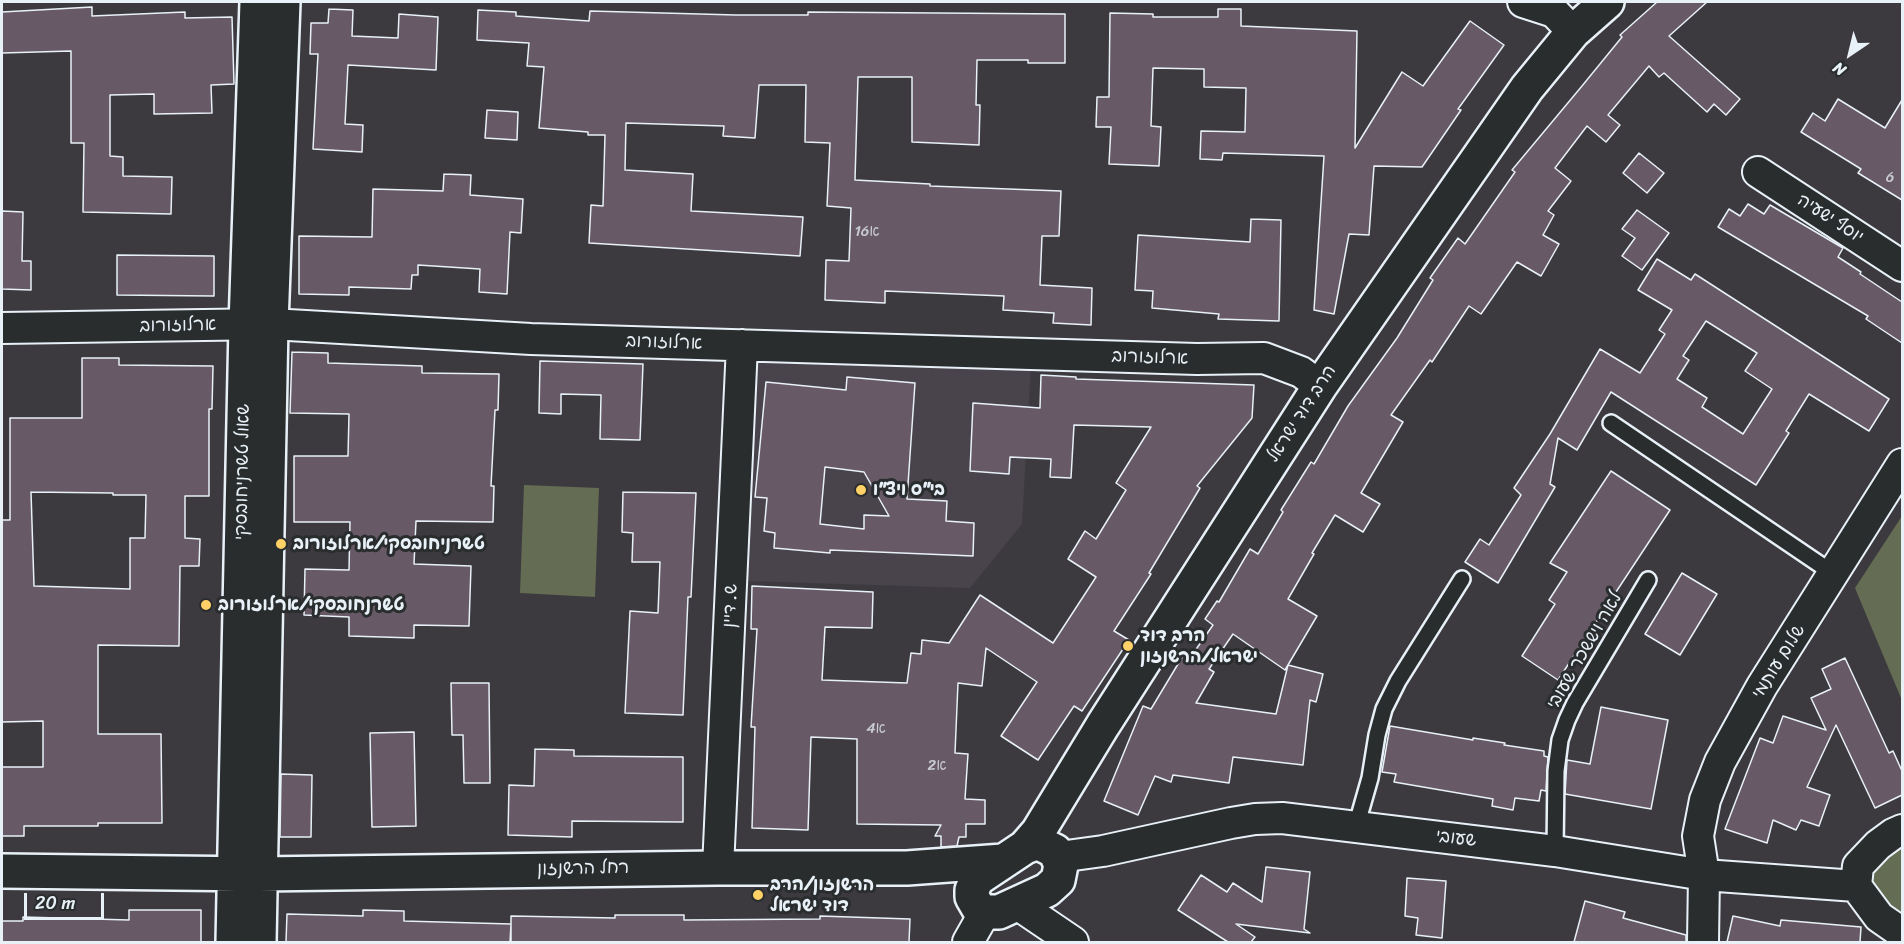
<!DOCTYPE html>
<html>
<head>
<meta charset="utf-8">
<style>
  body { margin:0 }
  #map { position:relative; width:1904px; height:944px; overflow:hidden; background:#3c3a3f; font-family:Sriracha,sans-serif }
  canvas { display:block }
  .frame { position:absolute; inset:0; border:3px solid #e8f1f8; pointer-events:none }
  .north { position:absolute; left:1820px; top:24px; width:60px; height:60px; -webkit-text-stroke:4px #2a2d2e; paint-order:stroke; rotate:215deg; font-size:16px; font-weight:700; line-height:24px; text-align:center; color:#e8f1f8 }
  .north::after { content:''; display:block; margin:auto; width:21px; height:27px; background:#e8f1f8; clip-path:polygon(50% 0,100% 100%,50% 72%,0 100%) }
  .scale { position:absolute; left:24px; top:893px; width:80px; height:27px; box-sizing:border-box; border:3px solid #e8f1f8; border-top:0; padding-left:8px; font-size:18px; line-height:21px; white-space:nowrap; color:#e8f1f8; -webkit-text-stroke:4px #2a2d2e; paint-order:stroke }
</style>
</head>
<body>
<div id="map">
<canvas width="1904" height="944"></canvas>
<div class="frame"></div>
<div class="north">N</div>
<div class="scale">20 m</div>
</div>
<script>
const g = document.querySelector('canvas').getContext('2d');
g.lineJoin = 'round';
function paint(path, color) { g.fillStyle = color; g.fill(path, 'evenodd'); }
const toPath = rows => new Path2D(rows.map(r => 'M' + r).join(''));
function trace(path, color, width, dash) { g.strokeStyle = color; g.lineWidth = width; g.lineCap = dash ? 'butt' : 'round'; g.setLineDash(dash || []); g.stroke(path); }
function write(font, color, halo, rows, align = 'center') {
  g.font = font + ' Sriracha,"Playpen Sans Hebrew",sans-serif'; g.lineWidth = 6; g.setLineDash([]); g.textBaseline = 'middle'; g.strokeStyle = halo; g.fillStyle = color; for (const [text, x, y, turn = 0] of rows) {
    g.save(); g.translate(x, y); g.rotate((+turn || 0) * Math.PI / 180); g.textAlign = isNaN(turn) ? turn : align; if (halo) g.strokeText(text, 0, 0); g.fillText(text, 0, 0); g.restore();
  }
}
const built = toPath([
  [750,356,1031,364,1022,524,970,588,745,581]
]);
const green = toPath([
  [524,485,599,488,595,597,520,593],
  [1902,516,1902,697,1901,698,1855,588],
  [1902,846,1902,915,1890,906,1871,882,1873,873,1888,856]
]);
const building = toPath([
  [1657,2,1707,2,1669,36,1740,99,1726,115,1714,104,1707,112,1664,73,1659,77,1649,66,1608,115,1620,125,1606,142,1587,126,1555,168,1571,181,1548,211,1554,215,1543,235,1559,244,1541,276,1517,262,1481,314,1469,306,1432,362,1430,360,1391,415,1403,422,1361,493,1380,504,1363,532,1335,515,1312,553,1314,554,1288,599,1317,616,1285,670,1233,634,1209,669,1214,672,1196,703,1276,714,1288,665,1323,674,1316,702,1310,700,1303,765,1233,757,1229,783,1173,775,1171,782,1155,776,1138,815,1104,801,1143,706,1151,709,1184,654,1190,658,1213,625,1205,619,1217,601,1219,602,1250,549,1258,554,1283,512,1281,510,1311,462,1314,464,1348,406,1397,338,1433,280,1430,278,1458,238,1465,244,1515,172,1512,170,1582,86,1622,37,1620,35,1657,2],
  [92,7,92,16,185,12,185,18,232,17,234,84,211,85,212,113,154,114,154,94,110,95,110,156,123,157,123,176,172,177,171,214,83,212,84,143,71,143,71,51,2,53,2,12,92,7],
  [329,9,353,10,352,36,398,38,399,14,438,17,436,70,348,65,345,124,363,125,362,152,313,149,318,54,310,54,311,23,328,23,329,9],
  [1218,9,1241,9,1241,26,1357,31,1355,148,1402,72,1423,86,1470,21,1504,45,1458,109,1461,110,1422,167,1374,166,1369,235,1349,234,1334,314,1314,310,1324,156,1223,153,1222,160,1200,159,1201,131,1245,132,1246,88,1204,87,1204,69,1153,68,1151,126,1161,127,1159,166,1109,164,1111,127,1096,127,1097,97,1109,97,1110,13,1153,14,1153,17,1218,17,1218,9],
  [478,10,516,12,516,16,589,21,590,11,736,15,808,15,808,12,1065,14,1065,63,1028,63,1028,60,977,60,976,105,980,105,979,145,912,142,912,77,858,77,855,180,930,184,930,186,1061,191,1059,236,1042,236,1040,285,1092,288,1091,325,1053,323,1054,313,1003,310,1004,296,885,291,885,303,825,300,826,260,849,261,851,208,827,206,830,143,805,142,806,85,759,85,755,138,723,136,724,126,626,123,625,170,693,174,691,211,803,217,800,256,589,243,591,205,603,206,605,135,588,135,588,132,539,128,544,67,527,66,529,43,477,40,478,10],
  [1838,99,1885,128,1902,100,1902,200,1858,173,1861,169,1801,132,1813,113,1825,121,1838,99],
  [487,110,518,112,517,140,485,138,487,110],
  [1639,153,1664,173,1647,193,1623,173,1639,153],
  [444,174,471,175,470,195,523,199,521,233,510,232,507,294,479,292,480,269,418,265,418,275,412,275,411,289,349,287,349,295,299,294,299,236,372,237,373,189,443,191,444,174],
  [1748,204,1764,214,1770,205,1843,248,1838,257,1861,272,1860,274,1902,302,1902,343,1866,319,1868,316,1718,227,1729,209,1740,216,1748,204],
  [1637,210,1669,233,1642,270,1622,256,1635,238,1622,229,1637,210],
  [2,211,23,212,22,261,31,261,31,290,2,289,2,211],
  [1251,219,1281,220,1279,321,1218,319,1219,314,1152,308,1153,291,1135,290,1138,235,1250,242,1251,219],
  [117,255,214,256,214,296,117,295,117,255],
  [1657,259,1691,280,1695,274,1889,399,1869,431,1809,394,1786,431,1789,433,1756,485,1611,392,1577,450,1558,438,1550,484,1555,487,1498,583,1465,562,1480,539,1489,545,1521,495,1514,488,1550,434,1600,349,1640,373,1665,334,1659,330,1672,310,1638,290,1657,259],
  [1706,321,1757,353,1745,371,1772,389,1743,434,1702,407,1707,398,1677,379,1689,360,1683,356,1706,321],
  [292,352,328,353,328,363,422,366,422,373,499,374,498,410,495,410,491,486,494,486,493,522,416,521,414,564,471,566,469,626,414,625,414,638,349,636,349,617,304,615,305,569,349,570,350,522,294,522,294,456,348,456,349,414,290,413,292,352],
  [82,358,119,358,119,365,213,366,212,409,209,409,209,496,185,496,185,538,200,539,199,566,180,566,179,646,98,645,98,734,161,734,162,823,98,823,98,826,24,826,24,836,2,836,2,767,43,767,43,721,2,722,2,520,10,520,10,418,82,418,82,358],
  [31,492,113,493,113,495,146,495,145,538,130,538,130,589,34,586,31,492],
  [540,361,643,364,640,440,600,439,601,395,561,394,561,414,539,413,540,361],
  [1041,375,1076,377,1076,379,1254,385,1252,418,1197,486,1200,488,1149,573,1151,574,1114,631,1129,640,1082,711,1074,706,1038,760,1001,736,1037,682,986,648,982,686,958,683,955,753,968,754,965,799,985,800,985,824,966,824,966,837,959,837,957,846,941,847,941,836,935,836,941,825,857,824,857,739,811,737,808,830,752,828,755,727,751,727,757,629,751,629,752,586,873,592,872,628,825,627,822,680,907,683,911,653,921,654,922,640,949,643,980,595,1053,643,1096,577,1068,559,1085,531,1096,539,1126,490,1116,483,1151,427,1074,425,1071,478,1050,477,1051,459,1010,457,1009,474,970,471,973,403,1040,408,1041,375],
  [847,377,915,383,907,499,947,501,946,521,974,523,973,556,830,550,830,553,774,548,775,533,764,531,767,498,755,497,766,382,846,390,847,377],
  [825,467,864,472,889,516,864,515,864,529,820,524,825,467],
  [1611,471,1670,510,1558,680,1522,656,1555,604,1549,600,1567,572,1550,563,1611,471],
  [623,492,696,493,691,597,688,597,683,715,625,713,630,611,658,613,660,562,632,562,633,533,622,532,623,492],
  [1682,573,1717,594,1680,655,1645,634,1682,573],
  [1845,658,1889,753,1893,751,1902,771,1902,795,1875,808,1836,725,1807,787,1830,795,1819,826,1801,820,1796,830,1773,820,1767,843,1725,829,1760,738,1773,743,1783,716,1826,730,1811,698,1831,689,1822,669,1845,658],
  [451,683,489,683,490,783,464,783,463,735,452,735,451,683],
  [1601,707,1668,720,1651,809,1565,794,1567,760,1590,764,1601,707],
  [1390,726,1473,740,1473,738,1505,743,1504,745,1544,751,1544,756,1548,757,1546,791,1541,790,1539,801,1515,798,1513,810,1492,806,1493,799,1394,782,1396,774,1382,772,1390,726],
  [414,732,416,826,372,827,370,733,414,732],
  [535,749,574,750,574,756,683,757,683,822,572,821,572,837,508,835,509,785,534,786,535,749],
  [281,774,312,775,311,837,280,837,281,774],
  [1266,867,1310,872,1304,929,1310,933,1236,924,1255,937,1251,942,1228,942,1178,910,1201,875,1227,892,1233,883,1262,902,1266,867],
  [1407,878,1446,881,1442,938,1416,935,1418,918,1405,916,1407,878],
  [1585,901,1625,912,1623,918,1686,935,1686,942,1574,942,1585,901],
  [129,910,201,910,201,942,2,942,2,921,23,921,23,917,129,920,129,910],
  [363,910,404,911,404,921,511,924,510,942,286,942,287,914,363,916,363,910],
  [615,915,684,915,684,920,820,919,820,916,910,919,909,942,511,942,511,916,615,918,615,915],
  [1733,916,1780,926,1781,920,1861,927,1860,942,1727,942,1733,916]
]);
const service = toPath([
  [1611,423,1834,574],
  [1356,827,1370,778,1377,735,1384,709,1398,681,1462,579],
  [1555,851,1556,771,1560,740,1567,720,1575,703,1648,580]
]);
const minor = toPath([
  [1523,2,1554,12,1573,32],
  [1758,172,1902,266],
  [2,328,271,324,531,339,1197,359,1264,358,1301,372,1320,386],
  [1902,830,1893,834,1878,845,1858,866,1856,886,1879,917,1902,933],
  [1059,857,1103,851,1231,823,1255,819,1282,818,1555,851,1704,875,1856,886],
  [718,868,742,345],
  [1017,904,1073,942],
  [968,942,985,912],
  [1703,942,1704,875,1698,836,1705,800,1720,762,1762,686,1902,464]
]);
const tertiary = toPath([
  [1033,844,1041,844,1055,851,1061,865,1058,880,1047,890,999,912,985,912,979,909,972,897,972,890,977,879,1025,847,1033,844],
  [1025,847,1038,832,1103,725,1320,386,1527,88,1573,32,1607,2],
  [2,871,259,874,718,868,907,868,1003,861],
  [233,942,246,325,257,2],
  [259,942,271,324,283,2]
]);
const markers = [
  [861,490,6,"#ffd166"],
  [281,544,6,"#ffd166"],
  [206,605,6,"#ffd166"],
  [1128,646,6,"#ffd166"],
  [758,895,6,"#ffd166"]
];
const numberNames = [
  ["6",1890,178],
  ["16א",867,232],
  ["4א",876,729],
  ["2א",937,766]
];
const streetNames = [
  ["יוסף ישעיה",1830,219,33],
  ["ארלוזורוב",178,326,-1],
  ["ארלוזורוב",664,343,2],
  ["ארלוזורוב",1150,358,2],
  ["הרב דוד ישראל",1302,414,-57],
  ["שאול טשרניחובסקי",243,472,-89],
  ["ש. דיין",731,606,-87],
  ["לאה ויששכר שעובי",1585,651,-60],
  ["שלום עותמי",1779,662,-58],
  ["שעובי",1456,839,7],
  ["רחל הרשנזון",583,869,-1]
];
const poiNames = [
  ["בי\"ס ויצ\"ו",873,490],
  ["טשרניחובסקי/ארלוזורוב",293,544],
  ["טשרנחובסקי/ארלוזורוב",218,605],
  ["הרב דוד",1140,636],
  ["ישראל/הרשנזון",1140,657],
  ["הרשנזון/הרב",770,885],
  ["דוד ישראל",770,906]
];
paint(built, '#49434b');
paint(green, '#646d53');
paint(building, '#675966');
trace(building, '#e8f1f8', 1.5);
trace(service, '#e8f1f8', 20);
trace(minor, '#e8f1f8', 34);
trace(tertiary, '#e8f1f8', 38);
trace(service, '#2a2d2e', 15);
trace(minor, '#2a2d2e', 30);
trace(tertiary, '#2a2d2e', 33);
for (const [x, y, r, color] of markers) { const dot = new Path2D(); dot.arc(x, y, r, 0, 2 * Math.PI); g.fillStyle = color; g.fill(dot); trace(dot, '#2a2d2e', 2); }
write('15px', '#c8cbd4', null, numberNames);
write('18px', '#e8f1f8', '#2a2d2e', streetNames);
write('bold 18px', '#e8f1f8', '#2a2d2e', poiNames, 'left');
</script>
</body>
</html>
